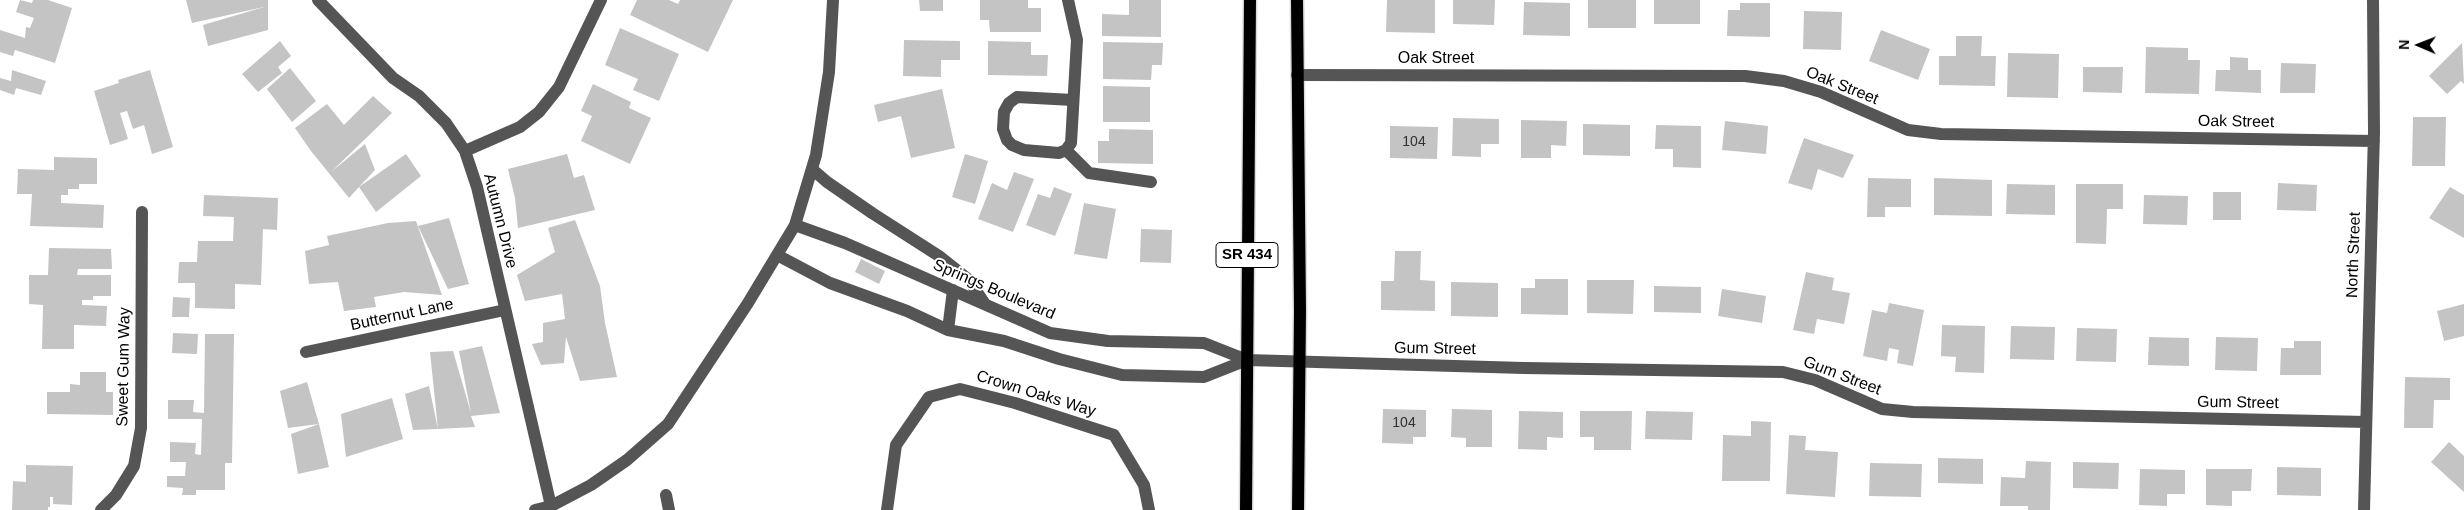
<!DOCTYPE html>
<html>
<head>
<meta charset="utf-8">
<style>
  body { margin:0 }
  #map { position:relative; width:2464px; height:510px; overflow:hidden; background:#fff; font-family:Arial,sans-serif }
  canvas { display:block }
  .north { position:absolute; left:2394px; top:20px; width:50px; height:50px; -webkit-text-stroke:4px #fff; paint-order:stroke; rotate:271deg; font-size:14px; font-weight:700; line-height:20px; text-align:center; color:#000 }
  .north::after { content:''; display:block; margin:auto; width:18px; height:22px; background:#000; clip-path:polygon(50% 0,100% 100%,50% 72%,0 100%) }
</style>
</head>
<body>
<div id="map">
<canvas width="2464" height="510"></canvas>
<div class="north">N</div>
</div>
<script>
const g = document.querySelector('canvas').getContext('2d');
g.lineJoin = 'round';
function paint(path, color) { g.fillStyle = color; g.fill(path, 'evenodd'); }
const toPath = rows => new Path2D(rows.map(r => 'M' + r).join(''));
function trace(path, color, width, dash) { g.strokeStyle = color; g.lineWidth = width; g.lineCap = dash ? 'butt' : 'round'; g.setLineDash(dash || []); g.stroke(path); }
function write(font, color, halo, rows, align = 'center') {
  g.font = font + ' Arial,sans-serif'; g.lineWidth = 4; g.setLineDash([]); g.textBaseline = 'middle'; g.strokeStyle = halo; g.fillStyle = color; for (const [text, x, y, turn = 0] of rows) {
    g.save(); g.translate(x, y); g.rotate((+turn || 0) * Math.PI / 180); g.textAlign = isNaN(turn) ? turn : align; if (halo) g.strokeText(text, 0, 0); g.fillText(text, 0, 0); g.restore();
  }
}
const building = toPath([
  [20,0,32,3,33,0,48,0,72,8,55,63,15,50,13,56,0,52,0,30,25,38,26,27,30,28,34,18,16,12],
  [186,0,268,0,268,30,208,46,203,25,264,7,192,23],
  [637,0,669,0,678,4,680,0,733,0,708,52,630,15],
  [919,0,943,0,943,11,920,11],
  [980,0,1028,0,1028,8,1041,8,1041,32,990,32,989,20,980,20],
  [1129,0,1161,0,1161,37,1102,36,1102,14,1129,15],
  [1387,0,1435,0,1435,33,1386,32],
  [1453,0,1495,0,1494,25,1453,24],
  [1588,0,1636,0,1636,28,1588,28],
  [1654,0,1700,0,1700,24,1654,24],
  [1524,2,1570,3,1570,36,1523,35],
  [1740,3,1770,3,1770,37,1727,36,1728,10,1740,10],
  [1804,11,1842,12,1841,50,1803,49],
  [620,28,679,54,659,101,633,90,638,79,605,65],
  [1881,30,1930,49,1918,80,1869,61],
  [1956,36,1982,36,1981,56,1996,56,1995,86,1939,85,1939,56,1956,56],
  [904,40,960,41,960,60,941,60,941,77,903,76],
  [280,41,291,56,278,67,282,73,258,92,242,74],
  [988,41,1031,42,1031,55,1048,55,1047,76,988,75],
  [1103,42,1163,43,1162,65,1152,65,1151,80,1103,79],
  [2462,43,2464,84,2461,81,2447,94,2429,76],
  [2146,47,2188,48,2188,60,2200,60,2199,94,2145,93],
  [2008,53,2059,54,2058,98,2007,97],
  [2230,57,2248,58,2248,70,2261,70,2261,93,2215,91,2216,70,2230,70],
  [2281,63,2316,64,2315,93,2280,93],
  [2083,67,2123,67,2122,93,2083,92],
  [290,68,316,101,292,122,267,89],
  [12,70,46,81,41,95,16,88,14,95,0,90,0,78,11,81],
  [150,70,173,147,152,154,144,125,133,129,127,111,120,113,128,139,110,145,94,91,119,83,118,80],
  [593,84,631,102,629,108,651,118,630,164,581,141,592,116,581,111],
  [1103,86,1150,87,1150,122,1103,122],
  [942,89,955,148,911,158,901,116,878,122,874,105],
  [373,96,392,113,331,172,365,144,375,170,359,187,406,154,421,176,376,212,359,187,349,198,311,151,295,128,327,104,344,125],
  [2413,117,2446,117,2445,166,2412,166],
  [1453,118,1499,119,1499,144,1481,144,1481,157,1452,156],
  [1521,120,1567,121,1566,146,1551,145,1551,158,1521,158],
  [1725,121,1768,126,1766,154,1722,150],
  [1583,124,1630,125,1630,156,1583,155],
  [1656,125,1701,126,1701,168,1673,167,1673,149,1655,149],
  [1390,126,1438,127,1437,159,1390,158],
  [1109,129,1153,130,1153,164,1098,163,1098,141,1109,141],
  [1804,138,1854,155,1843,178,1818,169,1812,190,1788,183],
  [567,154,574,178,584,175,595,210,518,228,515,198,508,169],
  [965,154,988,161,975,204,952,197],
  [54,157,97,158,97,184,79,184,79,189,68,189,68,195,61,195,61,203,104,205,103,228,30,226,32,194,17,194,18,169,54,170],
  [1014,172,1034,179,1013,232,978,219,992,183,1007,190],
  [1868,178,1911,179,1911,207,1885,207,1885,217,1867,217],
  [1934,178,1992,180,1992,216,1934,215],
  [2278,183,2317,185,2316,211,2277,210],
  [2007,184,2055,185,2055,215,2006,214],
  [2076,184,2123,184,2123,209,2107,209,2106,244,2076,243],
  [1054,187,1072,194,1055,236,1026,225,1038,194,1050,198],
  [2450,187,2464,195,2464,238,2429,218],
  [2213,192,2241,192,2241,220,2213,220],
  [204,195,278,198,277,230,263,229,261,285,235,284,235,309,195,308,195,283,178,283,179,262,197,262,198,241,233,241,234,217,203,216],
  [2144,195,2188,196,2187,225,2143,224],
  [1084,203,1116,209,1107,259,1074,254],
  [449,218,469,284,448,289,418,226],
  [575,220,600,286,605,323,617,377,580,381,566,337,564,363,541,365,532,344,543,342,543,323,565,319,562,294,525,301,517,275,555,252,548,228],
  [416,221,442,295,404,292,374,297,376,307,344,311,338,282,309,284,305,251,329,245,327,236,388,223],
  [1141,229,1172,230,1171,263,1140,262],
  [49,248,111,249,112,269,78,269,77,275,111,275,111,296,93,296,93,300,82,300,82,305,107,306,106,326,74,325,74,349,42,349,43,305,29,304,29,275,48,275],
  [1395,251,1421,251,1420,280,1435,281,1435,311,1381,310,1381,281,1394,281],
  [861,259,885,271,879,284,855,272],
  [1806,272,1834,278,1832,290,1850,293,1844,324,1817,319,1814,334,1793,330],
  [1535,279,1568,279,1568,315,1521,314,1521,288,1535,288],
  [1587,280,1634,280,1633,314,1587,313],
  [1451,282,1498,283,1498,317,1451,316],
  [1654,286,1701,287,1701,313,1654,312],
  [1722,289,1766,296,1762,323,1718,316],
  [173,297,190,298,189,317,172,317],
  [1889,303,1924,310,1913,366,1897,363,1899,350,1889,348,1887,361,1863,356,1872,310,1887,313],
  [2464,304,2464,336,2444,341,2437,311],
  [1942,325,1985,326,1984,373,1955,372,1956,357,1941,356],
  [2011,326,2055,327,2054,360,2010,359],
  [2077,328,2117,329,2116,362,2076,361],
  [173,333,198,334,197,354,172,353],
  [205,334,234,334,232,463,225,463,225,490,196,490,196,495,182,495,183,488,167,487,167,476,185,476,186,462,170,462,170,442,196,443,195,454,201,455,202,419,168,419,168,400,194,400,193,412,204,413],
  [2149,337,2189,338,2189,366,2148,365],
  [2216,337,2258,338,2257,371,2215,370],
  [2294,341,2321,341,2321,375,2280,375,2281,348,2294,348],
  [482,346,500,413,471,416,475,427,438,429,413,430,405,394,429,386,438,429,430,352,453,351,471,413,459,351],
  [80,372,106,372,106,392,113,392,113,415,47,414,47,392,70,392,70,384,80,385],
  [2405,377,2450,378,2450,400,2434,400,2433,428,2404,428],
  [307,382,319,424,329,467,298,474,291,434,319,424,288,428,280,391],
  [392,398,403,439,346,457,341,414],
  [1383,409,1426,410,1426,437,1413,437,1413,444,1382,443],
  [1452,409,1492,410,1492,447,1466,447,1466,438,1451,437],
  [1519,411,1563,412,1563,438,1547,437,1547,450,1518,449],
  [1580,411,1632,411,1631,450,1594,450,1594,437,1580,437],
  [1646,411,1693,412,1692,440,1645,439],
  [1751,421,1771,422,1770,481,1722,481,1723,435,1751,436],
  [1789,435,1806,436,1805,450,1838,452,1835,497,1786,494],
  [2449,442,2464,456,2464,492,2431,462],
  [1938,458,1983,459,1983,484,1938,483],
  [2026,461,2051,462,2050,510,2028,510,2028,506,2000,506,2001,477,2025,478],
  [2073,462,2119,463,2118,489,2073,488],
  [1870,463,1922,464,1921,497,1869,496],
  [26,465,73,466,72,505,53,504,53,497,50,497,50,507,48,507,48,510,12,510,13,481,26,482],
  [2277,467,2321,468,2321,496,2277,495],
  [2140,469,2185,470,2185,494,2167,494,2167,506,2139,505],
  [2206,469,2252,469,2251,491,2232,491,2232,506,2206,505]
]);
const minor = toPath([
  [318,0,393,78,419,96,446,123,465,151,477,187,551,506,550,510],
  [1068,0,1077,40,1071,143,1066,150,1059,153,1024,150,1012,145,1007,140,1003,129,1004,112,1009,103,1017,97,1073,100],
  [1297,75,1745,76,1784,81,1821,92,1908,130,1941,134,2374,141],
  [1066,150,1089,173,1151,182],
  [465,151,520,127,539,112,559,87,601,0],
  [812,169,827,182,872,213,939,256,969,280,985,304],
  [795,225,845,243,1050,333,1108,341,1204,343,1247,360,1524,368,1783,372,1815,380,1882,409,1913,412,2366,422],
  [777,255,830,283,907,311,948,330,1004,341,1059,359,1122,375,1204,377,1247,360],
  [948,330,953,290],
  [306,352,505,310],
  [666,495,669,510],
  [101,510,116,495,134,466,141,428,142,212],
  [535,510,551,506,591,485,627,460,668,424,748,303,795,225,816,155,829,72,833,0],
  [887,510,896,445,929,397,960,389,1015,403,1114,435,1144,485,1149,510],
  [2364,510,2374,132,2373,0]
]);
const major = toPath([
  [1297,0,1300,311,1298,510],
  [1246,510,1250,0]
]);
const numberNames = [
  ["104",1414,142],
  ["104",1404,423]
];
const shields = [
  [1247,255,62]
];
const shieldNames = [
  ["SR 434",1247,255]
];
const streetNames = [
  ["Oak Street",1436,59],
  ["Oak Street",1842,86,22],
  ["Oak Street",2236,122,1],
  ["Autumn Drive",500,221,76],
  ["North Street",2354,255,-88],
  ["Springs Boulevard",994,290,23],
  ["Butternut Lane",402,315,-12],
  ["Gum Street",1435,349,1],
  ["Sweet Gum Way",124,367,-89],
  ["Gum Street",1842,376,21],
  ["Crown Oaks Way",1036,394,17],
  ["Gum Street",2238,403,1]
];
paint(building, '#c4c4c4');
trace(major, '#dbdbdb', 15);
trace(minor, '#555', 12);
trace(major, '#000', 12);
write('14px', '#313131', null, numberNames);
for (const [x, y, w] of shields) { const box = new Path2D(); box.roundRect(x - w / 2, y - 12.5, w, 25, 4); g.fillStyle = '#fff'; g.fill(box); trace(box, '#000', 1); }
write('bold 15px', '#000', null, shieldNames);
write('16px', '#000', '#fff', streetNames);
</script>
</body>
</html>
